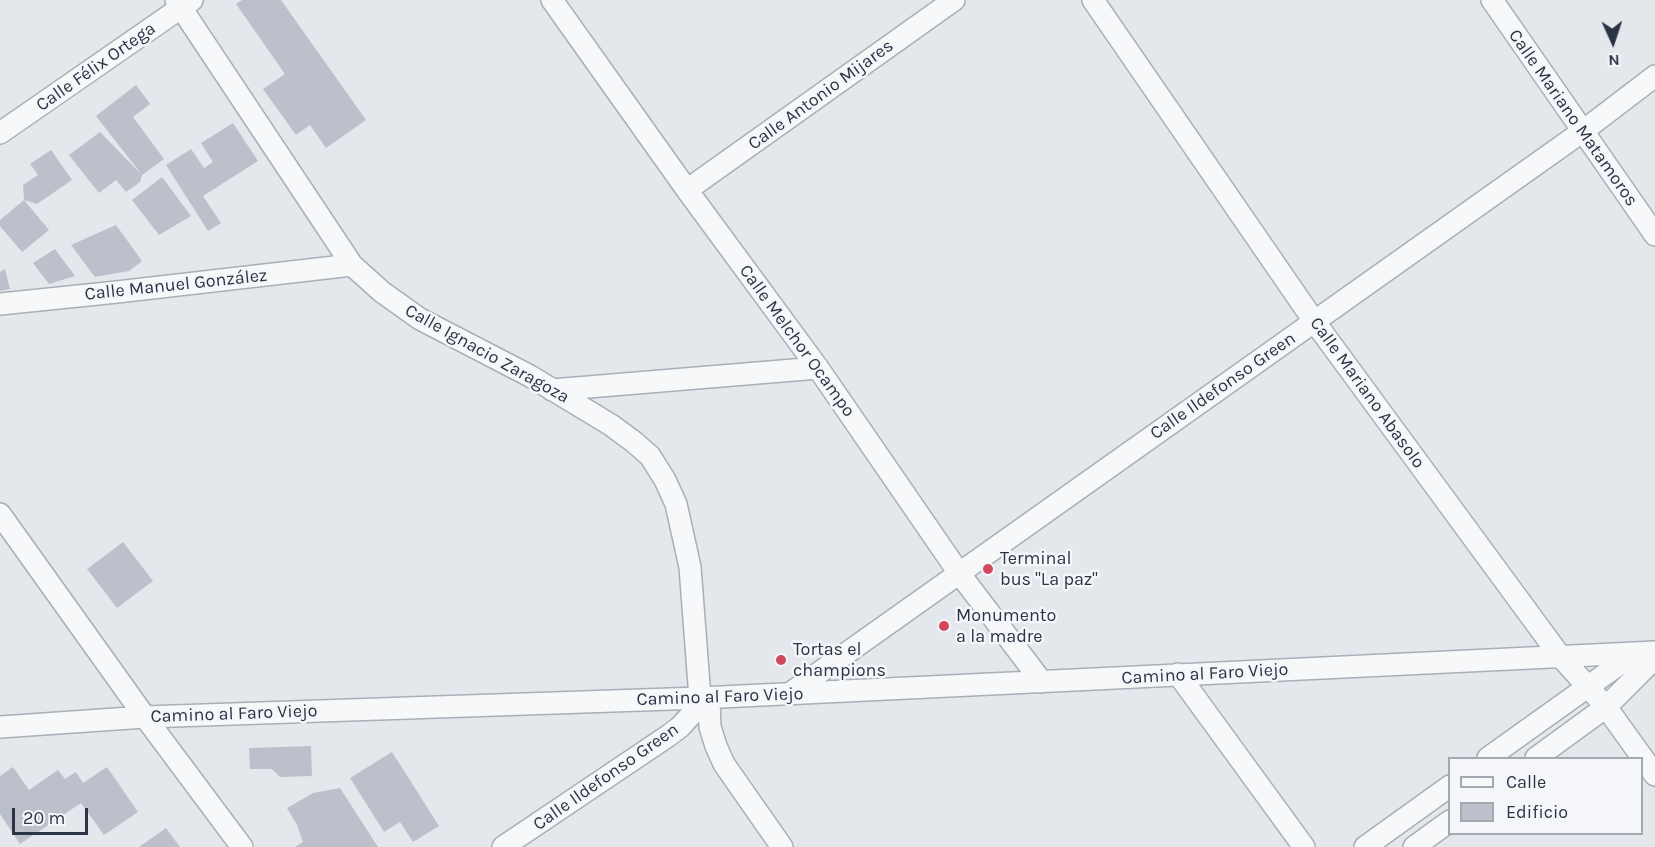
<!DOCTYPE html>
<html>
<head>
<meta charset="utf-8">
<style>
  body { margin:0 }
  #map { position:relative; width:1655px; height:847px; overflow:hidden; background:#e4e7ec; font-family:Karla,sans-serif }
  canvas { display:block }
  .legend { position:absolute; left:1448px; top:757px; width:195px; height:78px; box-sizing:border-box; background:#f4f6f9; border:2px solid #a4a8b1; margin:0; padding:8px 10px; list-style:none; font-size:18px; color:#2b3445 }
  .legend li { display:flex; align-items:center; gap:12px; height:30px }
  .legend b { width:30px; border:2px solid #a4a8b1 }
  .north { position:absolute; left:1583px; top:12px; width:60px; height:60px; -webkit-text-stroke:4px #f4f6f9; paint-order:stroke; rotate:177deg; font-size:16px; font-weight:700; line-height:24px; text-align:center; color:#2b3445 }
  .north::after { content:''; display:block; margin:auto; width:21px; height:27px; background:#2b3445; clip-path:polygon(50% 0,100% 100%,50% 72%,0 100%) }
  .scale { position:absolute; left:12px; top:808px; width:76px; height:27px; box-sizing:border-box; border:3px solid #2b3445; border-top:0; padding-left:8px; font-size:18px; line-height:21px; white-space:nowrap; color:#2b3445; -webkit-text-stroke:4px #f4f6f9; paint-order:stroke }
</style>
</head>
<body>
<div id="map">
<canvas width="1655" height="847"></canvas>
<ul class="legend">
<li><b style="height:8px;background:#f7f8fa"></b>Calle</li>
<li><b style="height:16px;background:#bbc0ca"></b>Edificio</li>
</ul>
<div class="north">N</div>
<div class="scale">20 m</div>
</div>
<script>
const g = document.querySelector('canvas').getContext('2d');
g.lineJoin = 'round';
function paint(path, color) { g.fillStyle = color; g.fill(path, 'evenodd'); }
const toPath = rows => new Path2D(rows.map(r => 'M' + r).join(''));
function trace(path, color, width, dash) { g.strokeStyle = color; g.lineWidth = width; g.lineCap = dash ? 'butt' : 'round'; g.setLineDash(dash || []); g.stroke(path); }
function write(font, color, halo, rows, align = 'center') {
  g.font = font + ' Karla,sans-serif'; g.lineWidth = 5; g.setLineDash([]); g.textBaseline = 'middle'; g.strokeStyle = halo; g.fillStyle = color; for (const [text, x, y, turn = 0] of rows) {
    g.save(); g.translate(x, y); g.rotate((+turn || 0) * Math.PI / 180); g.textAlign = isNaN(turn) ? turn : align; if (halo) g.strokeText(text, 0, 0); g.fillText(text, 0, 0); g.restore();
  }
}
const building = toPath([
  [242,0,281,0,366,120,326,148,310,125,296,135,263,89,285,74,236,4],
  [136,85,150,104,133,117,164,159,142,175,96,116],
  [233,123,258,161,203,196,221,223,208,231,166,165,191,149,204,168,213,162,201,143],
  [100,132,142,175,140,182,126,192,116,180,99,193,69,155],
  [51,150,72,180,37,204,24,200,23,185,38,175,30,164],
  [162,177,191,216,159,235,132,200],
  [24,200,49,230,22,252,0,226,0,220],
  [116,225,142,261,129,271,95,277,71,245],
  [55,249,75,276,49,284,33,263],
  [5,269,10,289,0,291,0,272],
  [123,542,153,581,117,608,87,569],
  [311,746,312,776,280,777,272,769,250,769,249,748],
  [392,752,439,826,413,842,400,822,384,832,350,778],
  [13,767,29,790,58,770,65,779,76,772,83,783,107,767,138,812,104,835,81,803,20,844,0,814,0,776],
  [340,788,378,847,295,847,303,842,297,825,287,808,313,793],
  [166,828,180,847,139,847]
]);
const street = toPath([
  [176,0,352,265,382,292,420,319,530,376,611,425,634,442,650,456,665,480,676,504,690,567,700,698,692,714,680,727,668,736,503,847],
  [552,0,687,190,818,368,959,573,1042,682],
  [1093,0,1314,321,1560,656,1606,707,1655,775],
  [1492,0,1655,235],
  [0,133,192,0],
  [687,190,954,0],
  [0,304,117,292,352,265],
  [552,390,818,368],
  [0,514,145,717,242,847],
  [1178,674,1304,847],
  [789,694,1583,131,1655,76],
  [709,698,710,727,716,746,724,764,782,847],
  [0,727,145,717,700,698,1655,652],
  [1488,758,1635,653],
  [1536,758,1606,707,1655,658],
  [1365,847,1450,786],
  [1414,847,1450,821]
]);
const markers = [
  [988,569,6,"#d1495b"],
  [944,626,6,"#d1495b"],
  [781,660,6,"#d1495b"]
];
const streetNames = [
  ["Calle Félix Ortega",96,67,-35],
  ["Calle Antonio Mijares",821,95,-36],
  ["Calle Mariano Matamoros",1573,118,55],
  ["Calle Manuel González",176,285,-6],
  ["Calle Melchor Ocampo",797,341,54],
  ["Calle Ignacio Zaragoza",487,354,29],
  ["Calle Ildefonso Green",1223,386,-35],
  ["Calle Mariano Abasolo",1367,393,54],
  ["Camino al Faro Viejo",1205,674,-3],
  ["Camino al Faro Viejo",720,697,-2],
  ["Camino al Faro Viejo",234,714,-2],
  ["Calle Ildefonso Green",606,777,-35]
];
const poiNames = [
  ["Terminal",1000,559],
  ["bus \"La paz\"",1000,580],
  ["Monumento",956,616],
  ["a la madre",956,637],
  ["Tortas el",793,650],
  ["champions",793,671]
];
paint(building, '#bbc0ca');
trace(street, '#a9aeb7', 24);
trace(street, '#f7f8fa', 21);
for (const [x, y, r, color] of markers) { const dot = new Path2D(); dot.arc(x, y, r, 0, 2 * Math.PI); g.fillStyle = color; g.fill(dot); trace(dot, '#f4f6f9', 2); }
write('18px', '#2b3445', '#f4f6f9', streetNames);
write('18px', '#2b3445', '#f4f6f9', poiNames, 'left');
</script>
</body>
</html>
